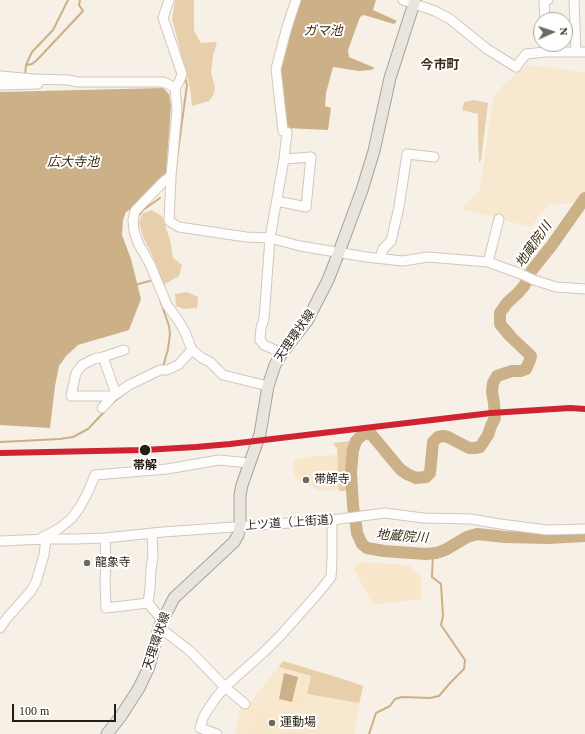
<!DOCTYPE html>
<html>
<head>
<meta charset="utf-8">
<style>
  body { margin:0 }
  #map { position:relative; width:585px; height:734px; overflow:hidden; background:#f6f0e6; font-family:"Times New Roman",serif }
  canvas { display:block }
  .north { position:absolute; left:533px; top:12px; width:40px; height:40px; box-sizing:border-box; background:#fff; border:1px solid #a8a5a1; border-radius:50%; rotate:87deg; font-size:11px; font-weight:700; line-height:16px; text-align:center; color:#251e13 }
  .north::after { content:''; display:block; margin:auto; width:14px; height:18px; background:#6e685d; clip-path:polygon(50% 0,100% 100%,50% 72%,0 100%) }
  .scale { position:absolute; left:12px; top:704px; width:104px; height:18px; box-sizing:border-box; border:2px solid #251e13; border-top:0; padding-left:5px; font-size:12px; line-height:14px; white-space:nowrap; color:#251e13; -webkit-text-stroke:3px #fff; paint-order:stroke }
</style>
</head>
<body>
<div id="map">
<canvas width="585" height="734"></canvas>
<div class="north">N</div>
<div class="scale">100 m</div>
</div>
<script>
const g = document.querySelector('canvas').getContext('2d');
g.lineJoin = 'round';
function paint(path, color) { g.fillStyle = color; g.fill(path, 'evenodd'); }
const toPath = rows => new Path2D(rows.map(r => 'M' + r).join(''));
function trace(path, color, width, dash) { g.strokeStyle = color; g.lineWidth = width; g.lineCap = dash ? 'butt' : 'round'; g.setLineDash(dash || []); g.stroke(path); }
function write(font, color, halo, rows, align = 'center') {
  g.font = font + ' "Times New Roman","Noto Sans JP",serif'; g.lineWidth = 4; g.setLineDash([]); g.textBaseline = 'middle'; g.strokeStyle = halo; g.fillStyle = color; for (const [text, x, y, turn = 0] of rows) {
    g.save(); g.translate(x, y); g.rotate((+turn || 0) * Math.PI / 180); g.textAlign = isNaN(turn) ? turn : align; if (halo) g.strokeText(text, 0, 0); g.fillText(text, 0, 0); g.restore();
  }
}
const built = toPath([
  [527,65,585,72,585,192,575,203,547,205,531,227,461,209,480,190,492,106,495,95,506,82],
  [283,661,328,674,363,686,354,734,235,734,242,705,247,707]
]);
const green = toPath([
  [339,455,340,490,318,490,294,477,294,460,312,456],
  [360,562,408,565,421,576,421,599,373,605,354,569],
  [301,675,311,677,303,711,294,709],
  [253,707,296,716,295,730,312,734,247,734]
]);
const forest = toPath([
  [175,0,194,0,194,31,201,43,217,42,213,56,211,73,215,87,214,94,209,101,192,106,190,88,172,19],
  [474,100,488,103,481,160,479,163,478,138,478,114,462,110,464,102],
  [151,210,162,216,170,240,173,258,182,265,179,276,163,285,152,255,143,237,139,222,142,214],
  [187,292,198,297,197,308,184,309,176,306,175,294],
  [351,441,347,456,348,491,339,491,337,449,333,443],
  [283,661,349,681,363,686,359,703,307,694,311,676,279,667]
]);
const water = toPath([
  [301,0,376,0,373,10,397,21,394,24,364,15,360,17,348,50,349,57,375,68,371,70,359,71,333,67,326,93,325,106,331,108,328,130,285,128,279,69],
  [163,88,169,94,171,106,166,174,140,203,126,212,123,220,122,235,131,259,141,299,129,330,78,345,66,356,59,366,55,386,50,428,0,425,0,92],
  [284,673,298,677,292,702,279,699]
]);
const stream = toPath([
  [26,65,32,64,37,60,83,11,79,5,80,0],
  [25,75,26,65,32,52,53,30,68,0],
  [176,166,187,85,185,77],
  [137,218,143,210,160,198],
  [135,285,153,280,153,281],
  [160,300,169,326,170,334,168,349,163,367],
  [109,406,126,392],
  [0,442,60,439,73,437,88,429,105,411],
  [369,734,376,713,390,706,395,699,402,697,430,698,439,696,450,683,464,669,465,660,441,625,443,616,441,584,432,577,433,553]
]);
const river = toPath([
  [585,198,552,245,532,270,524,286,518,293,507,303,500,313,500,324,511,337,531,356,530,360,526,369,521,371,512,371,497,376,493,383,492,392,494,403,495,418,491,426,488,435,480,447,475,448,469,448,448,437,443,436,438,437,433,442,430,473,426,477,416,478,407,474,400,469,371,434,368,433,362,435,356,441,353,450,351,472,353,506,356,525,357,533,362,544,367,548,384,551,426,554,436,553,445,550,467,537,477,534,505,537,548,538,585,536]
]);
const minor = toPath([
  [169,0,163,18,182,74,179,82,175,88],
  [403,0,435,11,450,19,487,49,516,67,526,54,545,52,585,52],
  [574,0,576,52],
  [545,20,544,1,548,0],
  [0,76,34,79,68,80,78,82,164,82,175,88,177,110,171,176,169,221,179,227,246,237,270,238,300,246,366,257,403,261,428,257,488,262,521,274,534,280,556,287,585,289],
  [0,85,38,84],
  [171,176,163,182,135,211,133,220,134,231,138,243,150,264,167,305,178,320,185,332,192,350,202,358,210,362,223,375,268,386],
  [277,201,306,207,311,157,284,159],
  [380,258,383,249,391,241,399,207,407,154,434,157],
  [488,262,499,219],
  [282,353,264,345,260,340,261,328,264,319,270,238,284,159,287,132,283,131,276,69,287,27,296,0],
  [103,357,116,394],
  [113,396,71,396,76,373,82,365,94,359,103,357,124,350],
  [102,408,113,396,129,385,160,370,167,370,178,365,192,350],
  [152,533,153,556,151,569,150,588,148,603,162,620],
  [41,538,58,529,71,519,80,507,88,492,95,475,167,469,219,460,249,463],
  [105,538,106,560,105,581,106,608,148,603],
  [0,541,46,539,75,539,105,538,163,532,332,520,385,513,423,518,471,519,500,524,547,530,585,529],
  [159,627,190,651,225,687,245,704],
  [0,628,7,618,31,591,36,582,44,555,46,539],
  [217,734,200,728,203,718,207,711,215,699,225,687,264,652,281,635,320,591,331,577,332,559,332,520]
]);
const major = toPath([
  [107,734,121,716,139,688,149,667,159,627,174,598,234,542,238,535,240,527,240,495,242,485,260,434,268,386,275,365,282,353,307,321,328,280,339,252,362,190,374,151,390,78,415,0]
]);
const rail1 = toPath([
  [0,453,144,450,196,447,230,444,491,413,570,408,585,409]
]);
const markers = [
  [145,450,6,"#251e13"],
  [306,480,4,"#6e685d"],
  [87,563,4,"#6e685d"],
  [272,723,4,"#6e685d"]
];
const streetNames = [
  ["天理環状線",295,336,-55],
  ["上ツ道（上街道）",293,523,-4],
  ["天理環状線",157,641,-71]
];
const stopNames = [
  ["帯解",145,466]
];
const poiNames = [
  ["帯解寺",314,480],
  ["龍象寺",95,563],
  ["運動場",280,723]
];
const waterNames = [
  ["ガマ池",323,32],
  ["広大寺池",73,163],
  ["地蔵院川",534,245,-55],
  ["地蔵院川",402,537,4]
];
const neighbourhoodNames = [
  ["今市町",440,66]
];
paint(built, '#f9e8d0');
paint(green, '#f9e7cb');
paint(forest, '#e7cfac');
paint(water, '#ccb087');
trace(stream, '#ccb087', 2);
trace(river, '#ccb087', 12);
trace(minor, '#cfc8bf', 11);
trace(major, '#aba294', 13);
trace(minor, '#fefdfb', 9);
trace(major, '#e8e4de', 11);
trace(rail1, '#d02332', 6);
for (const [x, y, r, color] of markers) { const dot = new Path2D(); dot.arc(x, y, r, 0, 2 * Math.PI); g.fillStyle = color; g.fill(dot); trace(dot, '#fff', 1.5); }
write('12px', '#251e13', '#fff', streetNames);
write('bold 12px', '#251e13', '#fff', stopNames);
write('12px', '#251e13', '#fff', poiNames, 'left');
write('italic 13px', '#3a2a10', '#fff', waterNames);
write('bold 13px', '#3d2d14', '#fff', neighbourhoodNames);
</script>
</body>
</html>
